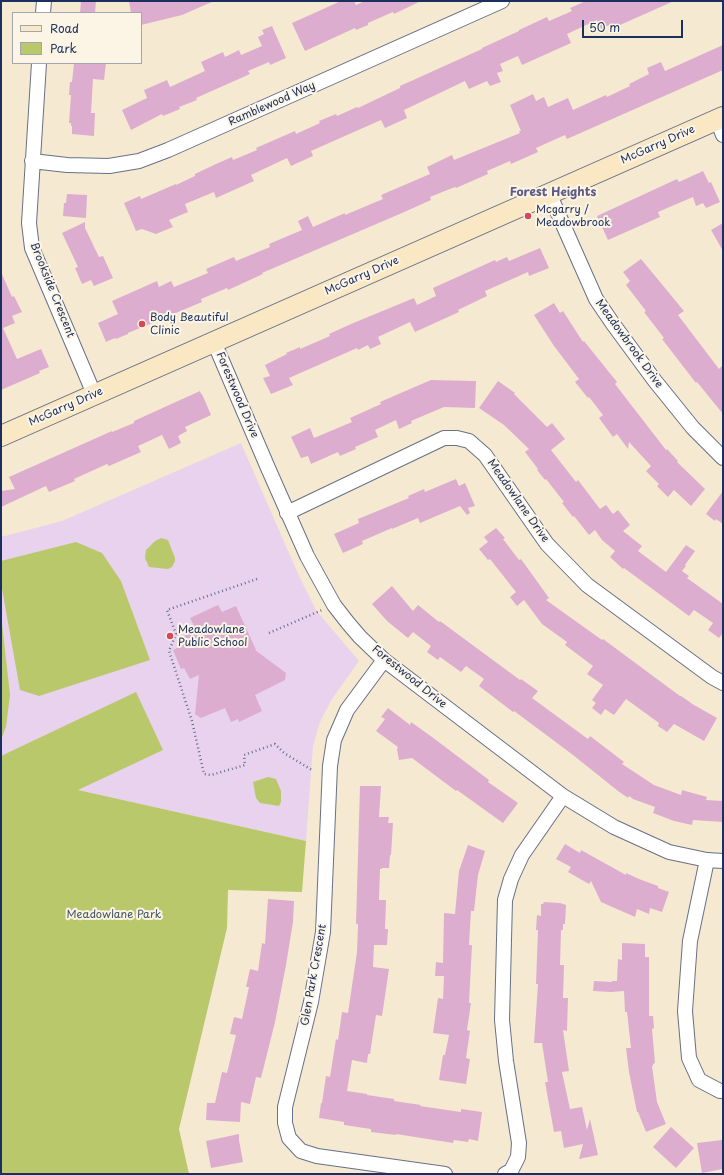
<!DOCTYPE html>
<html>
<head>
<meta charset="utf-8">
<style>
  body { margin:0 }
  #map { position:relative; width:724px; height:1175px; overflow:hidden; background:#f5ead1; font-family:"Playpen Sans",sans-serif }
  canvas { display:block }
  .frame { position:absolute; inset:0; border:2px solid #1b2f5e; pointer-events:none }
  .legend { position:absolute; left:12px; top:12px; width:130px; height:52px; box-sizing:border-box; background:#fcf5e5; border:1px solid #a2a6af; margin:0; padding:5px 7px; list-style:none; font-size:12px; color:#1b2f5e }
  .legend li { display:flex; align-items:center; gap:8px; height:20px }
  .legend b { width:20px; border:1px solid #a2a6af }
  .scale { position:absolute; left:582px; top:20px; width:101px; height:18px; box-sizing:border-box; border:2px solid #1b2f5e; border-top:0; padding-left:5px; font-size:12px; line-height:14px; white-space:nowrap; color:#1b2f5e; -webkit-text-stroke:3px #fcf5e5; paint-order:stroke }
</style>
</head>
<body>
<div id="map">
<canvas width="724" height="1175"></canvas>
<div class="frame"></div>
<ul class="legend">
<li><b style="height:5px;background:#fae7c3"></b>Road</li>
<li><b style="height:11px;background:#b9c86b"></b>Park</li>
</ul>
<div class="scale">50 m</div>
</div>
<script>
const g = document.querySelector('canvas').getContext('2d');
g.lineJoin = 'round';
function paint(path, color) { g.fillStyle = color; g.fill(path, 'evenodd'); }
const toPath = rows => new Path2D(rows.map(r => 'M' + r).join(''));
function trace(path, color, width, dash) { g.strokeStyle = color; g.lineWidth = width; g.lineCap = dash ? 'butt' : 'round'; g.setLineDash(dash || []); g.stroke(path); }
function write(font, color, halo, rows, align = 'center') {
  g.font = font + ' "Playpen Sans",sans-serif'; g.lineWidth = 4; g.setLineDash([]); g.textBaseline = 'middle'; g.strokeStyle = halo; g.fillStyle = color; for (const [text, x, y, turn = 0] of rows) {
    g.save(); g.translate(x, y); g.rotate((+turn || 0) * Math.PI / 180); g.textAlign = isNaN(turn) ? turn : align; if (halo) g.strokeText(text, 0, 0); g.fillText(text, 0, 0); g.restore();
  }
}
const built = toPath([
  [241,443,299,576,316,610,359,661,332,699,320,722,313,746,306,841,1,773,1,740,6,727,1,614,1,537,62,521]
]);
const green = toPath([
  [161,538,168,540,175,558,175,561,172,567,168,569,149,567,145,558,146,550,155,541],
  [76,542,102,553,121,581,150,660,39,696,20,690,1,583,1,561],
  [1,614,10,695,6,727,1,740],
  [136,692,163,750,78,790,306,841,302,892,228,890,227,928,179,1129,189,1174,1,1174,1,773,2,773,1,770,1,756],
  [268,777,276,779,281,791,281,802,279,806,260,803,256,798,253,782]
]);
const building = toPath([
  [81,1,96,1,95,13,80,13],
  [129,1,214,1,182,15,141,25,141,13,131,13],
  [341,1,354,1,356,5,365,1,421,1,394,14,393,12,368,23,368,25,356,30,355,28,305,51,292,23],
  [586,1,674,1,611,29,609,25,601,29,597,20,567,34,571,43,522,65,518,56,500,64,503,71,497,73,501,82,490,86,487,81,469,89,465,81,404,110,407,118,385,128,381,120,311,151,313,156,291,166,287,158,251,175,254,181,216,198,214,192,185,204,188,212,169,220,173,227,156,234,142,229,136,231,124,203,140,196,141,199,176,184,176,185,195,176,195,174,216,164,232,157,233,160,257,150,256,148,295,131,296,134,320,123,319,121,336,114,337,116,357,107,358,108,400,88,400,86,482,49,482,48,519,31,519,30,547,17,549,21,572,11,570,8],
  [272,26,286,58,270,65,269,62,248,71,250,74,196,98,197,100,179,107,180,109,163,116,162,114,131,130,122,110,147,98,144,90,167,80,170,87,205,71,201,62,223,52,225,57,239,50,241,55,262,46,258,37,264,34,262,30],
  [723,45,723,70,567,139,565,135,536,148,538,152,511,164,510,161,487,171,488,174,456,188,455,187,430,197,431,200,402,213,262,273,263,274,228,290,227,288,201,299,202,302,128,333,128,334,116,339,115,338,106,342,98,323,118,314,112,301,157,281,159,287,171,281,174,287,208,273,206,269,234,257,236,261,270,247,269,244,302,230,298,221,308,216,313,227,345,213,345,215,383,199,381,195,430,174,427,167,452,155,454,160,520,133,519,131,521,131,510,105,533,94,536,101,544,97,548,107,568,98,573,110,606,95,607,97,630,86,629,84,649,74,647,68,661,62,665,71],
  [74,63,106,63,104,80,93,79,91,113,95,113,94,136,72,134,72,126,71,126,71,123,69,123,71,95,69,95,70,82,72,82],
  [703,171,709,183,711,182,720,202,706,208,703,203,696,206,693,197,658,212,660,217,608,240,597,216,677,179,679,182],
  [67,194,87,195,86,218,63,216,64,203,66,203],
  [85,222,85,228,99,257,103,256,113,278,94,286,91,280,82,284,75,268,78,267,62,233],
  [723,223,723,251,711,230],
  [540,248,549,268,529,276,528,272,485,291,487,296,458,310,459,312,415,332,410,322,378,337,381,344,370,349,368,345,358,350,357,348,289,378,293,385,271,394,263,378,270,376,265,365,287,354,286,353,300,347,300,349,330,336,329,334,351,324,414,298,417,305,436,296,433,288,495,260,496,262,507,257,509,261],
  [641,259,684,311,678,315,719,369,723,365,723,414,697,382,696,383,662,339,664,338,644,312,646,311,626,285,630,281,623,272],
  [1,272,12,297,14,296,22,312,12,316,15,323,3,328,17,359,41,349,49,367,39,371,40,373,1,390],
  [554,303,560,313,563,311,583,342,584,341,617,382,615,384,666,450,667,449,678,461,677,462,705,489,691,506,674,490,668,497,657,486,659,484,646,471,651,466,629,442,628,449,617,434,613,437,599,418,603,415,589,397,588,398,575,382,579,379,554,346,534,315],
  [431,380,476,381,475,408,444,407,411,421,412,423,399,429,396,420,375,430,378,437,355,447,356,449,340,456,338,452,311,464,308,456,301,458,291,437,310,428,314,438,352,422,350,418,381,404,380,402],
  [498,381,515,393,514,394,547,427,552,423,565,439,551,450,576,482,578,480,600,509,606,505,613,514,618,510,630,525,623,531,642,546,638,551,666,572,686,545,695,551,685,565,686,566,682,571,689,576,687,578,723,604,723,633,719,638,708,630,713,623,694,610,689,616,624,568,623,569,610,557,615,551,602,540,595,530,589,535,574,516,573,517,562,503,564,502,546,479,545,480,537,470,538,469,525,452,529,449,504,425,479,408],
  [200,391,201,394,202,394,211,415,185,427,187,431,178,436,181,443,169,449,162,435,138,446,141,452,109,466,107,464,74,479,75,481,49,492,46,486,1,507,1,491,15,489,9,477,112,431,112,432,134,423,134,421],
  [456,479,459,486,465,483,475,506,468,508,470,513,467,515,460,506,420,523,418,518,392,529,392,528,362,541,363,544,343,553,334,534,359,523,358,519,409,498,408,496,424,489,425,492],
  [723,491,723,524,716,519,715,521,706,514],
  [496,528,505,538,503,539,519,560,521,559,549,598,546,600,602,640,603,639,680,696,681,696,694,705,717,718,704,741,674,724,667,732,658,726,659,723,626,699,614,715,605,709,601,715,592,708,596,703,592,700,603,685,587,674,593,666,565,645,567,642,542,624,524,600,517,606,510,597,516,592,490,559,488,560,479,549,488,542,484,537],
  [392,586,413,611,418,605,439,622,440,621,520,680,521,679,538,691,532,698,588,739,590,736,624,762,622,764,654,785,681,795,682,790,707,797,706,800,723,801,723,822,693,820,692,825,674,821,653,813,655,807,633,799,629,796,628,798,618,791,573,755,549,737,514,711,513,712,479,686,484,679,466,666,461,672,440,657,438,660,427,652,431,646,413,632,408,638,387,621,372,604],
  [218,605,222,612,236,606,256,650,255,650,286,673,285,680,255,695,262,711,239,722,238,719,231,722,225,708,201,718,195,714,199,675,190,679,184,668,181,669,173,650,183,645,180,638,196,630,190,618],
  [388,708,410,725,411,722,432,737,489,780,488,782,518,803,503,823,457,790,456,791,412,758,399,760,397,749,398,747,376,731,385,719,381,717],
  [360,786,381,786,379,817,389,817,388,823,393,823,391,855,390,855,389,868,382,868,382,869,380,869,379,900,386,900,385,929,388,929,387,945,374,945,373,967,389,969,382,1016,376,1015,370,1054,368,1054,367,1063,352,1060,347,1091,367,1094,367,1095,394,1099,394,1101,421,1105,420,1106,461,1112,461,1109,482,1112,478,1141,469,1139,468,1142,454,1140,453,1143,396,1134,396,1135,371,1132,371,1129,344,1125,344,1122,319,1118,321,1103,322,1103,326,1076,330,1077,336,1039,338,1040,342,1012,348,1013,357,952,358,924,356,924],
  [565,844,580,853,581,850,626,875,626,873,639,879,658,886,658,888,669,892,662,912,650,908,649,914,637,909,635,917,601,902,591,881,589,884,568,872,571,867,556,859],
  [468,845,485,851,478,875,474,911,471,911,469,945,472,945,469,1003,471,1003,467,1030,470,1031,466,1058,470,1059,466,1084,439,1080,443,1055,445,1055,449,1035,433,1033,438,998,443,999,444,976,435,976,436,962,443,963,444,913,455,914,459,871],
  [268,899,294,901,293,922,286,965,275,1022,261,1078,256,1077,250,1104,241,1102,240,1122,206,1120,207,1103,215,1103,222,1072,227,1073,236,1035,230,1034,234,1017,242,1019,249,987,246,987,250,969,258,971,262,943,265,944],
  [544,902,560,903,566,905,565,924,563,924,563,930,561,930,560,965,564,965,563,998,568,998,567,1031,563,1030,569,1071,562,1072,570,1109,582,1107,587,1130,590,1119,598,1155,579,1159,583,1144,564,1148,561,1131,554,1132,545,1082,548,1082,542,1043,534,1043,538,984,536,984,538,930,536,930,537,915,541,916,541,904,543,904],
  [622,943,645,944,645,957,649,957,649,1016,653,1016,654,1028,652,1029,655,1063,653,1064,653,1066,652,1066,657,1102,666,1124,646,1132,638,1112,637,1112,629,1072,626,1048,631,1048,627,1012,625,1012,624,991,611,992,593,991,594,981,612,982,612,981,617,981,618,959,622,960],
  [671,1127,694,1148,676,1168,653,1147],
  [239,1134,239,1140,243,1162,211,1168,206,1141],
  [722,1140,723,1149,723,1169,702,1173,697,1143]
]);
const path = toPath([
  [257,579,167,610,176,634,169,651,192,721,204,774,211,775,245,765,244,755,275,744,284,753,312,770],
  [269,633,322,610]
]);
const street = toPath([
  [43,13,44,1],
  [39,63,29,223,32,248,94,394],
  [717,120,723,135],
  [32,161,67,165,109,166,139,161,168,150,502,1],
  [549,193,596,299,613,324,655,381,693,428,723,458],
  [214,342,268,468,307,556,334,605,348,623,360,637,384,660,563,796,614,827,669,852,707,860,723,861],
  [287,513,444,438,457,438,469,441,485,455,547,544,587,585,712,677,723,683],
  [384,660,347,710,334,740,330,766,323,932,311,1002,285,1107,285,1123,289,1138,301,1151,317,1156,445,1174],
  [707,860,690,941,685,1011,689,1058,699,1080,720,1091,723,1091],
  [505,1174,511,1171,518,1157,519,1143,506,1061,502,1020,505,900,511,879,522,855,563,796]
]);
const secondary = toPath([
  [1,436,723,117]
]);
const markers = [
  [528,216,4,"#d1495b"],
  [142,324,4,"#d1495b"],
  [170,636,4,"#d1495b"]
];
const streetNames = [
  ["Ramblewood Way",272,104,-24],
  ["McGarry Drive",658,145,-24],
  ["McGarry Drive",362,276,-24],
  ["Brookside Crescent",52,290,68],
  ["Meadowbrook Drive",629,344,54],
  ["Forestwood Drive",237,395,67],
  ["McGarry Drive",66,407,-24],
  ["Meadowlane Drive",518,501,55],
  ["Forestwood Drive",409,677,39],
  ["Glen Park Crescent",314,975,-80]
];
const poiNames = [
  ["Mcgarry /",536,210],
  ["Meadowbrook",536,223],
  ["Body Beautiful",150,318],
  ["Clinic",150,331],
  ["Meadowlane",178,630],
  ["Public School",178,643]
];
const parkNames = [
  ["Meadowlane Park",114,915]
];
const neighbourhoodNames = [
  ["Forest Heights",553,193]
];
paint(built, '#e9d2ed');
paint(green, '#b9c86b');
paint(building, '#ddadd0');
trace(street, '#677086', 16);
trace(secondary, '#677086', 22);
trace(path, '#677086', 2.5, [1, 3]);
trace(street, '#fff', 14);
trace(secondary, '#fae7c3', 20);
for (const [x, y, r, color] of markers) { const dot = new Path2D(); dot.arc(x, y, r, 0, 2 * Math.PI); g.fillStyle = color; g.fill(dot); trace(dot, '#fcf5e5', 1.5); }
write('11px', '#1b2f5e', '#fcf5e5', streetNames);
write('11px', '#1b2f5e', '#fcf5e5', poiNames, 'left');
write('11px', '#425561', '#fcf5e5', parkNames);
write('bold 12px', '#5f5b86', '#fcf5e5', neighbourhoodNames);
</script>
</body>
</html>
